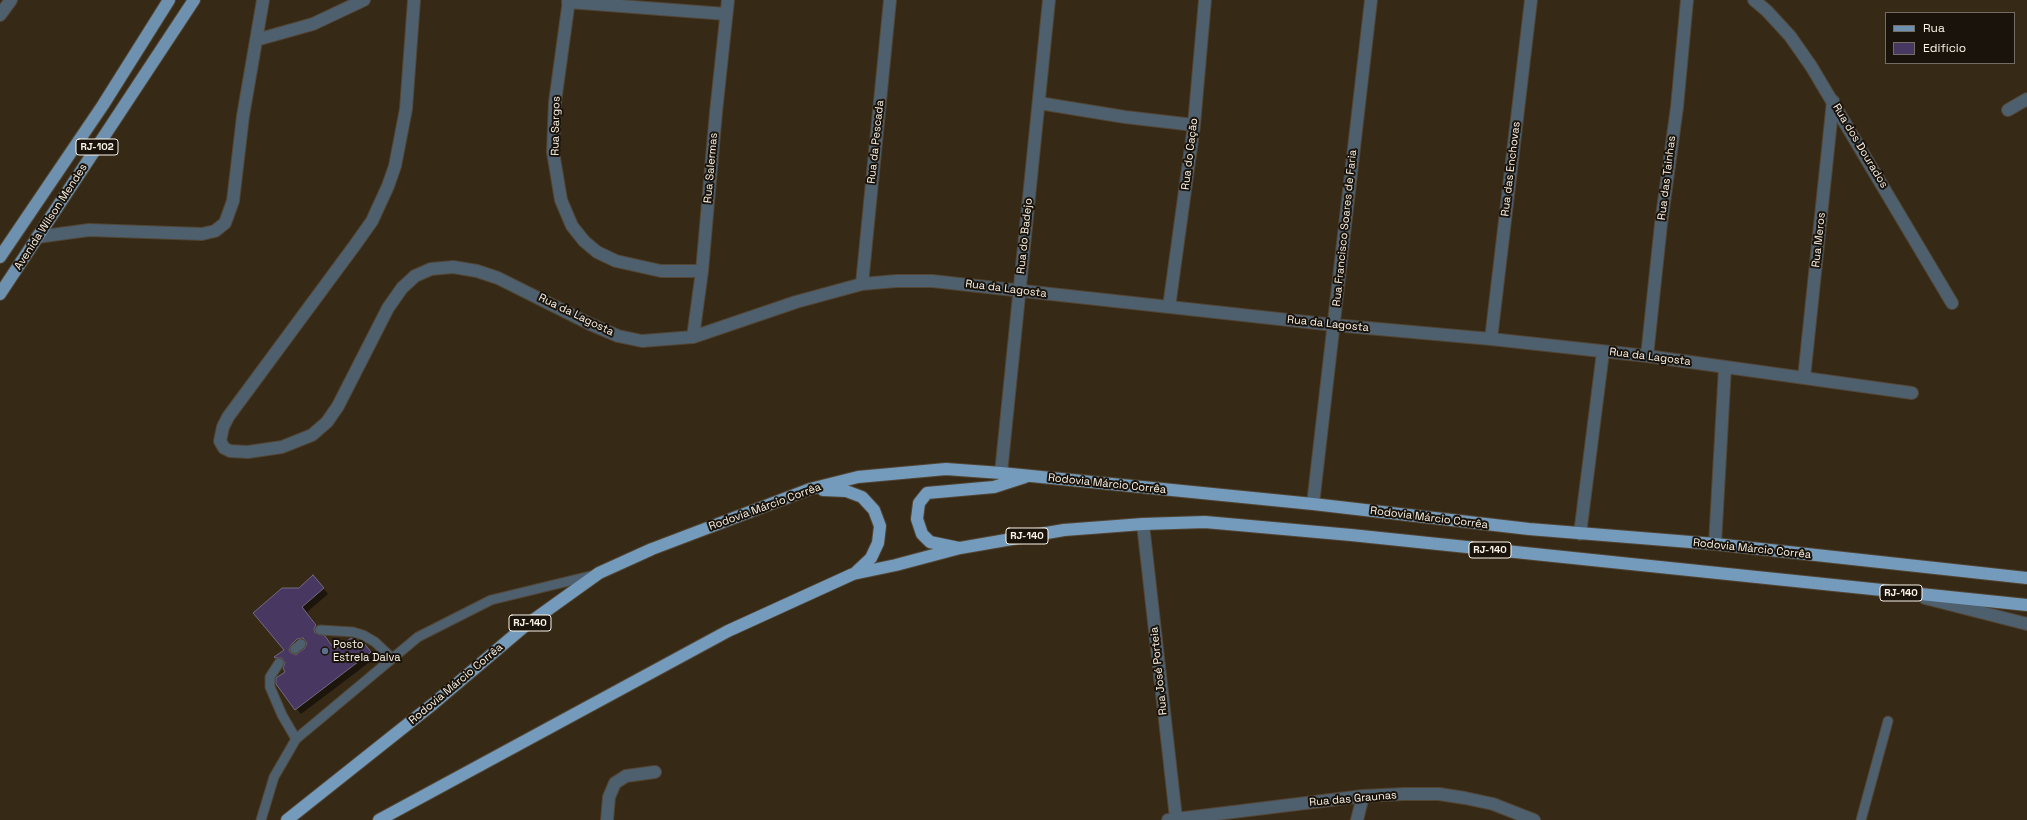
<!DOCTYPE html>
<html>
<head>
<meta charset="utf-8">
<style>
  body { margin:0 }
  #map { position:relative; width:2027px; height:820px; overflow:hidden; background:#362916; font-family:"Space Grotesk",sans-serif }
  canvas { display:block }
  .legend { position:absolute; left:1885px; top:12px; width:130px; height:52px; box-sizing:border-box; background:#19130b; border:1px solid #746d63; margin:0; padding:5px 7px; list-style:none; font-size:12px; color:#fcf4e8 }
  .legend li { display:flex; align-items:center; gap:8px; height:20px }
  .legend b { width:20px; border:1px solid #746d63 }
</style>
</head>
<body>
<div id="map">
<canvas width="2027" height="820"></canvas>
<ul class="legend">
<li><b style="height:5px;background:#6e91af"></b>Rua</li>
<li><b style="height:11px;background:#483861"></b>Edifício</li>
</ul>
</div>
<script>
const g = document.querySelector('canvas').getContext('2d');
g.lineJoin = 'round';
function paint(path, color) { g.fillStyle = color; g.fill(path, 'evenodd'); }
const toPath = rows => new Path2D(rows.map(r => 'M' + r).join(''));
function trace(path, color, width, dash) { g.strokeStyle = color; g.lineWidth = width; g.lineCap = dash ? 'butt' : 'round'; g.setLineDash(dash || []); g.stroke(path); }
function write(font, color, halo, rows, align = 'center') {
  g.font = font + ' "Space Grotesk",sans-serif'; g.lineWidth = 4; g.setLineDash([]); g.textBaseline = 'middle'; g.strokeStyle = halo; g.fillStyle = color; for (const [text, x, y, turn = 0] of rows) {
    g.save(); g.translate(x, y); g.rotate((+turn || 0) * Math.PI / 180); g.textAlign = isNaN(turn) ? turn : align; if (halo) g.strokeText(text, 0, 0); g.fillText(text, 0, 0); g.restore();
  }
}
const shadow = toPath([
  [318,582,328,594,307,612,321,631,318,635,329,642,336,651,368,648,375,658,301,714,277,684,286,672,286,662,281,663,276,657,285,650,300,589],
  [303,644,307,644,308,646,299,655,294,656,294,652]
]);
const building = toPath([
  [313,575,324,588,302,607,316,625,314,629,315,633,325,636,335,650,351,638,363,642,371,652,295,710,276,684,276,678,285,672,283,668,285,663,282,658,275,658,274,657,284,650,253,613,282,588,299,588,313,575],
  [303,638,307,643,305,648,296,655,291,653,289,650,291,645,297,639,303,638]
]);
const service = toPath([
  [320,630,353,632,363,635,375,642,392,658],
  [295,649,301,644],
  [279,663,270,677,270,687,282,715,296,739],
  [261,820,274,777,296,739,418,637,491,600,594,575],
  [1861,820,1888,721]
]);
const minor = toPath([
  [414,0,406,109,395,166,388,186,372,221,355,245,228,417,223,427,220,441,224,448,230,451,248,452,282,447,312,435,327,422,338,406,388,308,402,288,415,276,431,269,453,267,477,271,498,278,590,324,618,336,642,341,693,337,796,302,862,284,896,281,932,281,1334,325,1491,339,1647,356,1912,393],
  [569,0,555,102,553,152,561,200,572,226,584,241,597,252,616,261,661,271,702,271],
  [1754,0,1767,11,1790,36,1811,66,1952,303],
  [568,2,726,14],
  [0,15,11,0],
  [256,40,313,24,364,0],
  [1039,103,1125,117,1194,125],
  [2008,110,2027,99],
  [37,237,89,230,202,234,215,231,225,223,233,201,243,116,263,0],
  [862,284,890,0],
  [1169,307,1194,125,1205,0],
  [693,337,702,271,716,112,728,0],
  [1491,339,1531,0],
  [1647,356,1661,224,1677,107,1687,0],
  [1804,378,1833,101],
  [1001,473,1049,0],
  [1313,504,1371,0],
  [1143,524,1176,818],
  [1580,534,1603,352],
  [1715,544,1725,367],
  [1925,598,2027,624],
  [607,820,609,797,615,783,626,776,655,772],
  [1168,820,1363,796,1404,794,1439,794,1465,798,1493,804,1534,820],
  [1357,820,1363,796]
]);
const primary = toPath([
  [0,257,103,105,169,0],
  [0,294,194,0]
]);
const trunk = toPath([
  [823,490,846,491,862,497,874,510,880,526,878,543,871,558,854,574],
  [959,548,930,542,922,534,917,519,919,503,927,493,994,487,1025,477],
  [287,820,433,704,525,626,599,573,652,549,810,489,858,477,946,469,1001,473,1313,504,1529,529,1715,544,2027,578],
  [379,820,728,631,853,574,896,565,960,548,1064,530,1143,524,1205,522,1351,535,2027,605]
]);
const markers = [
  [325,651,4,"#5c6f8a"]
];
const shields = [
  [97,147,42],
  [1027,536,42],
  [1490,550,42],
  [1901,593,42],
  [530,623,42]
];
const shieldNames = [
  ["RJ-102",97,147],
  ["RJ-140",1027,536],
  ["RJ-140",1490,550],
  ["RJ-140",1901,593],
  ["RJ-140",530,623]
];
const streetNames = [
  ["Rua Sargos",556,126,-89],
  ["Rua da Pescada",876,142,-84],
  ["Rua dos Dourados",1860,146,59],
  ["Rua do Cação",1190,154,-83],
  ["Rua Salermas",711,168,-85],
  ["Rua das Enchovas",1511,169,-83],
  ["Rua das Tainhas",1667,178,-83],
  ["Avenida Wilson Mendes",51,217,-57],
  ["Rua Francisco Soares de Faria",1345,228,-84],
  ["Rua do Badejo",1025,236,-84],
  ["Rua Meros",1819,240,-84],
  ["Rua da Lagosta",1006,289,7],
  ["Rua da Lagosta",576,315,26],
  ["Rua da Lagosta",1328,324,6],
  ["Rua da Lagosta",1650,357,7],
  ["Rodovia Márcio Corrêa",1107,484,6],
  ["Rodovia Márcio Corrêa",765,507,-20],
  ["Rodovia Márcio Corrêa",1429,518,7],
  ["Rodovia Márcio Corrêa",1752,549,6],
  ["Rua José Porteia",1159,671,-96],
  ["Rodovia Márcio Corrêa",456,684,-40],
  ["Rua das Graunas",1353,799,-5]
];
const poiNames = [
  ["Posto",333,645],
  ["Estrela Dalva",333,658]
];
paint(shadow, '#0007');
paint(building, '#483861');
trace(building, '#736a81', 1);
trace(service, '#524533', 11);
trace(minor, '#524533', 14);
trace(primary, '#524533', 14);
trace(trunk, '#524533', 14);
trace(service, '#4e5f6e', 9);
trace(minor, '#4e5f6e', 12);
trace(primary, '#6e91af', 12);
trace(trunk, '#749bbc', 12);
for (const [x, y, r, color] of markers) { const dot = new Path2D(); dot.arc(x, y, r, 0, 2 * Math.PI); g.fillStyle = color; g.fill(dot); trace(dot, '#19130b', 1.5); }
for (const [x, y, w] of shields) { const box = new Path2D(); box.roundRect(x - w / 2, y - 8, w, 16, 3); g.fillStyle = '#19130b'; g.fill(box); trace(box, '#fcf4e8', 1); }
write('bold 10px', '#fcf4e8', null, shieldNames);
write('11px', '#fcf4e8', '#19130b', streetNames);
write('11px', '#fcf4e8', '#19130b', poiNames, 'left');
</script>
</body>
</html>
